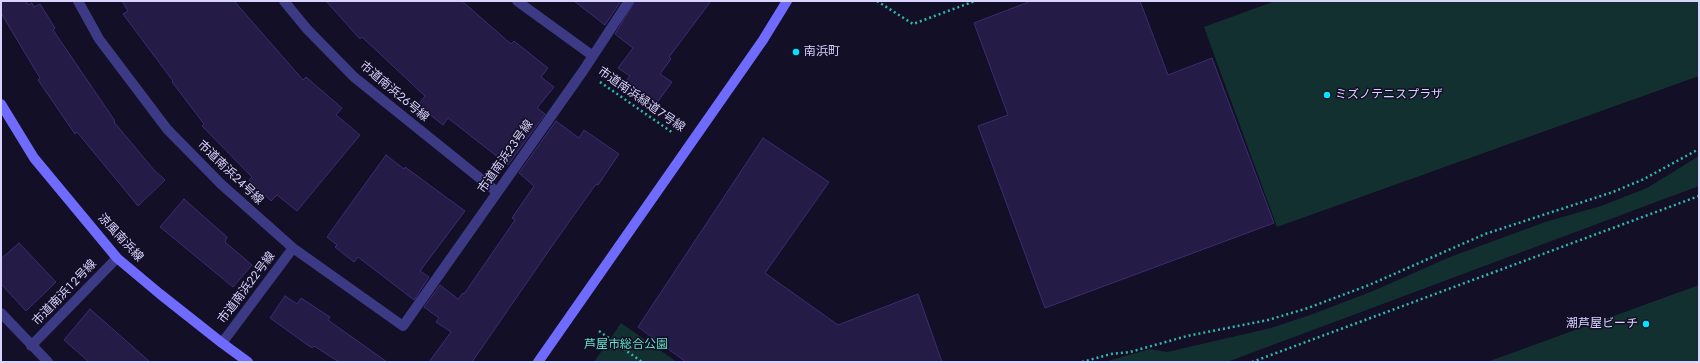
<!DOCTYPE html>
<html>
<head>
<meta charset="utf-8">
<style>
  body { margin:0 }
  #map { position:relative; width:1700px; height:363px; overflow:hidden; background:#130f26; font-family:Jost,sans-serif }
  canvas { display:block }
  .frame { position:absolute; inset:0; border:2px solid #d9d4ff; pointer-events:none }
</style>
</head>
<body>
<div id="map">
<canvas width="1700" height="363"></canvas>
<div class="frame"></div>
</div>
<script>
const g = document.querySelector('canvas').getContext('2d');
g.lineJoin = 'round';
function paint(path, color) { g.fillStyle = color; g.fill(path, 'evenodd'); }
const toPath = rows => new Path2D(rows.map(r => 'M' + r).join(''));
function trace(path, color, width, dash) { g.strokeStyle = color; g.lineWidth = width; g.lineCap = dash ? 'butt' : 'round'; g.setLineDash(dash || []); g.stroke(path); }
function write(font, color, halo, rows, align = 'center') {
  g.font = font + ' Jost,"Noto Sans JP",sans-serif'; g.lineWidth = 3; g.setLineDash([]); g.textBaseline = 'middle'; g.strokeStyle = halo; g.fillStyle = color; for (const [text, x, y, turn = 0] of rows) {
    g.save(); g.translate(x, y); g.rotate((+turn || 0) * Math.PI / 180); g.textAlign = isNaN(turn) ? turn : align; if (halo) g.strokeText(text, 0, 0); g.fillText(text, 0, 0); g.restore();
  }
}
const green = toPath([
  [1275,1,1699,1,1699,76,1277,227,1204,27],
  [1699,156,1699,186,1227,362,1104,362,1150,349,1167,352,1271,328,1310,315,1373,291,1450,257,1545,222,1601,206,1647,188],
  [1699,285,1699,362,1487,362],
  [621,323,677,362,594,362]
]);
const building = toPath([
  [1,1,26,1,28,5,32,3,34,7,40,4,55,28,53,30,115,121,114,122,154,170,165,180,138,206,77,132,75,134,38,80,40,78,1,13,1,1],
  [122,1,234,1,303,80,306,77,342,108,336,115,360,135,297,211,277,195,271,201,249,180,252,177,202,126,204,124,172,82,173,81,123,14,128,11,122,1],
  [326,1,462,1,511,44,514,41,548,68,541,77,554,87,537,108,545,114,508,165,448,118,443,125,418,105,425,96,362,37,360,39,326,1],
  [574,1,621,1,605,25,574,1],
  [635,1,711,1,669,57,671,59,660,74,672,82,656,104,625,82,630,76,618,68,633,48,615,34,635,1],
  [1031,1,1140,1,1168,75,1212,58,1274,223,1045,308,978,126,1008,115,974,23,1031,1],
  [556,121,579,138,584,130,619,154,598,185,596,184,552,246,472,362,429,362,451,332,436,322,439,318,424,307,440,285,458,299,463,293,464,294,515,220,512,218,534,186,519,173,556,121],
  [763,138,829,182,765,273,838,325,918,294,942,362,686,362,638,327,763,138],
  [386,155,404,169,405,167,465,211,420,271,429,277,414,300,358,257,354,262,335,247,337,245,327,237,386,155],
  [184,199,227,237,225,242,252,265,233,287,160,227,184,199],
  [19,243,56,282,26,311,1,284,1,259,19,243],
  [285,296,297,304,301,298,330,317,328,320,387,362,339,362,314,346,312,348,270,318,285,296],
  [90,309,150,362,89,362,64,340,90,309]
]);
const path = toPath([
  [877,1,913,24,975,1],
  [600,82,673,133],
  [599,331,642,362],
  [1082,362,1111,354,1130,352,1187,336,1268,320,1308,308,1369,285,1485,234,1613,192,1644,179,1699,149],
  [1252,362,1699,196]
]);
const street = toPath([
  [78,1,99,39,167,129,221,184,293,248,403,326,583,71,629,1],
  [284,1,307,29,354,77,497,192],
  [517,1,593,56],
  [1,313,48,362],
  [222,343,293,248],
  [31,346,117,258]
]);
const secondary = toPath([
  [1,104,34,158,117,258,160,294,222,343,248,362],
  [538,362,763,40,787,1]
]);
const markers = [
  [796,52,4,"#00e5ff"],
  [1327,95,4,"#00e5ff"],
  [1646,324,4,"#00e5ff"]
];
const poiNames = [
  ["南浜町",804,52],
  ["ミズノテニスプラザ",1335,95],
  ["潮芦屋ビーチ",1638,324,"right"]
];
const streetNames = [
  ["市道南浜２６号線",394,92,40],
  ["市道南浜緑道７号線",641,100,35],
  ["市道南浜２３号線",506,157,-55],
  ["市道南浜２４号線",230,173,44],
  ["涼風南浜線",120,238,47],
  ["市道南浜２２号線",247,288,-53],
  ["市道南浜１２号線",65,293,-46]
];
const parkNames = [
  ["芦屋市総合公園",626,345]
];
paint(green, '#12302f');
paint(building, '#241b47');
trace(building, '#3b2d73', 1);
trace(path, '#2fb8b0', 2.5, [2, 3]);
trace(street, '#3d3a85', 10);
trace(secondary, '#6f6bff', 10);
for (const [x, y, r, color] of markers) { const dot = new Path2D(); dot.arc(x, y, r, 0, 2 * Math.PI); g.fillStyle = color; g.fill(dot); trace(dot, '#130f26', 1.5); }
write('12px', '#d9d4ff', '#130f26', poiNames, 'left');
write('12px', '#d9d4ff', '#130f26', streetNames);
write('12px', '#5fe0c0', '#130f26', parkNames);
</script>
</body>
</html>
